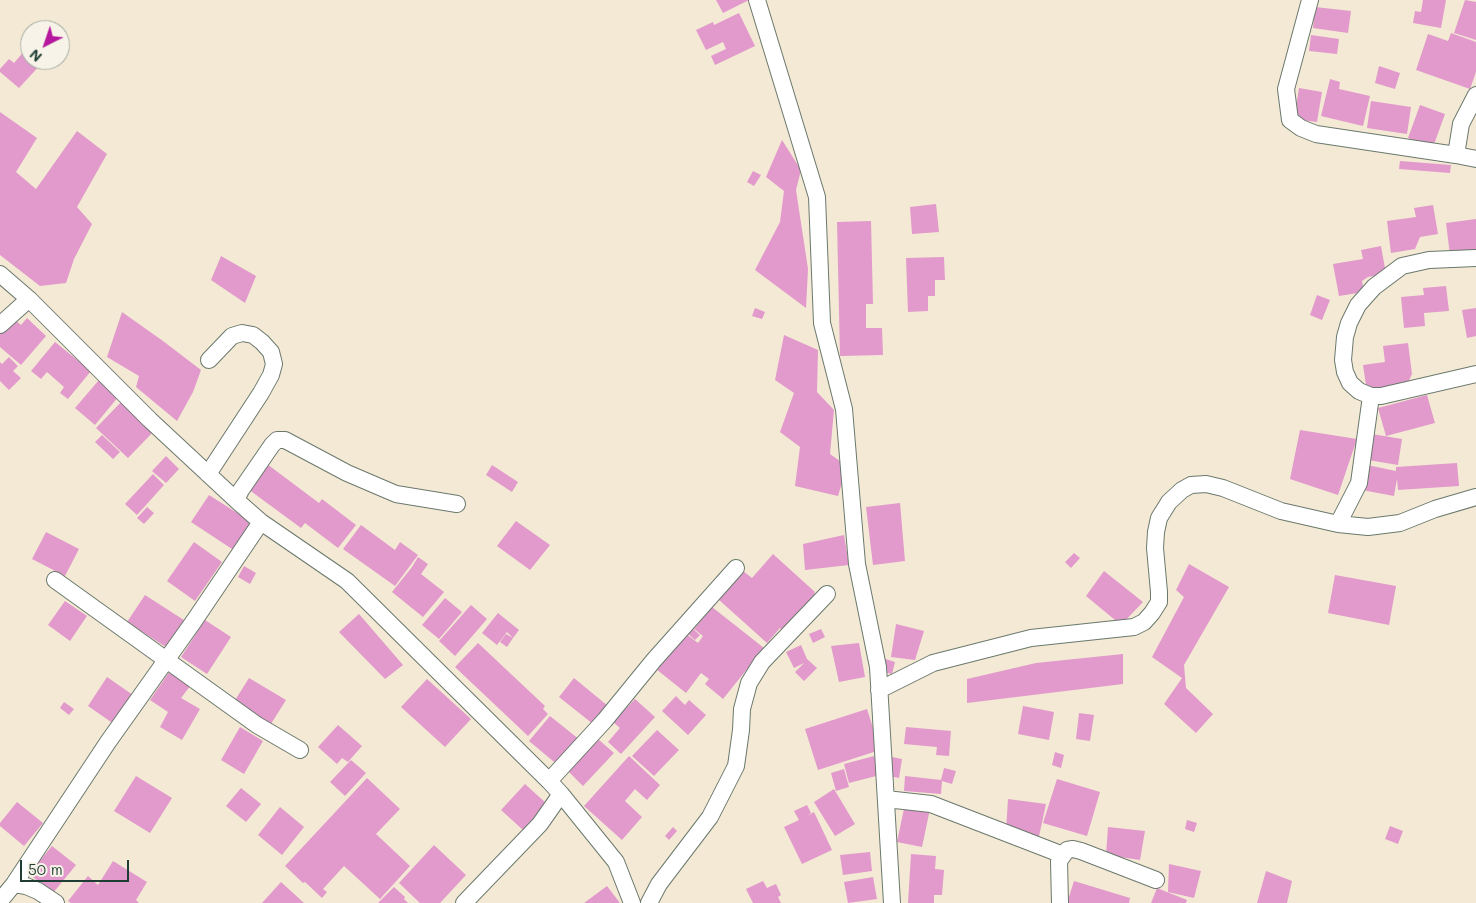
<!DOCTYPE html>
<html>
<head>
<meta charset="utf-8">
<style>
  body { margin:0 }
  #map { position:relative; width:1476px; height:903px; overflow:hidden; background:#f4e9d5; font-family:Mali,sans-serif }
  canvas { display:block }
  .north { position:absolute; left:20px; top:20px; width:50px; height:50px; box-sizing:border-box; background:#f7f3e8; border:1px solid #a1aaa0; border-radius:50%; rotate:221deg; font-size:14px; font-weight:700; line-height:20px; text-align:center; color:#1f3d34 }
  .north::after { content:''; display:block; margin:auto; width:18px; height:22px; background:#b5179e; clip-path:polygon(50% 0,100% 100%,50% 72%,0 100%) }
  .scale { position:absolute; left:20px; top:860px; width:109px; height:22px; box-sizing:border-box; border:2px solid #1f3d34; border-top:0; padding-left:6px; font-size:15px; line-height:18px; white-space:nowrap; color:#1f3d34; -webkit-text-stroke:4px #f7f3e8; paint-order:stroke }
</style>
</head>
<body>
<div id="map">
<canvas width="1476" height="903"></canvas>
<div class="north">N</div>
<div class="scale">50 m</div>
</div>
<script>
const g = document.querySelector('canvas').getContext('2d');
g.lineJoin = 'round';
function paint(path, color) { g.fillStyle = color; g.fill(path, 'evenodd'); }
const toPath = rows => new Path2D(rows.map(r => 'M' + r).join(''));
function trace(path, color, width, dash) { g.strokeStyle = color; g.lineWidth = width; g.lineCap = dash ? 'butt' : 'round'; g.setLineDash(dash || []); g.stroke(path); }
const building = toPath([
  [716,0,749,0,723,13],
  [1423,0,1446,0,1441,28,1413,23,1415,11,1421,12],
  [1465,0,1476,2,1476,40,1454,33],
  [1315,7,1351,11,1348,33,1313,28],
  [739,13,755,46,715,65,711,56,726,49,723,42,706,50,696,30,713,22,714,25],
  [1451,33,1476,42,1476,72,1470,89,1416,70,1428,34,1448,41],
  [1311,35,1339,39,1337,54,1309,51],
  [26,49,30,52,30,60,38,60,42,63,19,88,0,72,0,69,9,59,14,63],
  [1379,66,1400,73,1395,89,1375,83],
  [1330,79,1340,82,1339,89,1370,96,1363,126,1321,116],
  [1299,88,1322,92,1317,122,1294,119],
  [1371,101,1411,107,1407,134,1367,128],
  [1420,105,1445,114,1433,147,1408,138],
  [0,112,37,138,16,172,36,189,77,131,107,154,77,207,92,224,74,259,66,283,40,286,0,255],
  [782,140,801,170,796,190,808,269,806,308,755,270,780,222,784,191,766,177],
  [1400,161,1451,165,1450,173,1399,169],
  [753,171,761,175,754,186,747,182],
  [936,204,939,232,912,234,910,207],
  [1433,205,1438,234,1420,237,1415,249,1391,253,1387,221,1416,217,1414,208],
  [1476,219,1476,251,1450,255,1446,223],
  [871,221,873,304,866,304,866,328,882,328,883,355,840,356,837,222],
  [1381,246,1386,274,1368,277,1362,281,1364,292,1339,296,1333,264,1363,259,1361,250],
  [221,256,256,276,245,303,211,280],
  [944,257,945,280,935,280,935,296,928,296,928,311,908,312,906,258],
  [1446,286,1449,311,1424,313,1425,326,1404,328,1401,297,1424,295,1423,288],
  [1317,295,1330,300,1322,320,1310,315],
  [755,308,765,312,762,319,752,316],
  [1476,308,1476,336,1467,338,1462,310],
  [122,312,163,341,201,370,193,392,177,421,136,387,139,376,107,357],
  [13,318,21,325,27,318,46,336,21,365,0,347,0,333],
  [784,335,818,350,817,392,834,410,830,454,847,466,838,496,795,486,800,447,780,432,794,393,775,380],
  [55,342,91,371,68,399,60,393,64,387,47,372,41,379,31,371],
  [1408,343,1412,374,1406,387,1367,392,1363,365,1385,362,1383,346],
  [9,357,18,366,13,371,21,378,9,390,0,381,0,362,2,364],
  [99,380,119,396,95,425,75,408],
  [1427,395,1435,423,1386,436,1378,408],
  [123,400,155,430,128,458,96,428],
  [1300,430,1357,439,1338,495,1290,479],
  [1372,434,1402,439,1398,465,1368,460],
  [102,435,120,452,113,459,95,442],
  [166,456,179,469,166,483,152,471],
  [1457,463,1459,486,1398,490,1397,479,1394,496,1362,490,1367,465,1396,471,1396,467],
  [267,464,319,503,322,499,356,525,338,548,305,523,301,528,248,489],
  [492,465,518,482,512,492,486,475],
  [153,474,164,485,137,515,125,504],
  [209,495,253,523,235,551,191,522],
  [900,503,905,561,873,565,866,507],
  [147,507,154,513,144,524,137,518],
  [516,521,550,545,530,570,497,546],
  [361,525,395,550,400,542,418,555,395,586,343,549],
  [46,532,79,549,65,576,32,559],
  [844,535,849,565,805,570,803,544],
  [194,542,222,562,195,601,167,581],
  [1074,553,1080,558,1071,568,1065,562],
  [773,554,815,592,814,593,816,595,783,631,780,628,767,643,718,599,743,571,752,578],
  [418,557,428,564,421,574,444,592,423,617,392,592,412,567],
  [1189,564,1229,587,1184,665,1186,688,1213,714,1196,733,1164,704,1182,678,1152,657,1184,597,1176,590],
  [244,566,256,573,250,584,238,577],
  [1104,571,1143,602,1121,625,1086,596],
  [1335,575,1396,586,1389,625,1328,613],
  [145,595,187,622,169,649,127,622],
  [445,598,462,612,439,639,422,625],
  [65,601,87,616,70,641,48,625],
  [471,605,487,619,455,656,439,641],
  [712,607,764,648,723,699,705,684,709,679,701,673,686,693,656,669,685,633,698,643,703,636,694,629],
  [498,613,519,630,513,638,507,632,497,645,482,633],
  [359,614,403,665,385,679,339,632],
  [205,620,231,637,207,674,181,657],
  [896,624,924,631,915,660,891,657],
  [693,629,700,635,695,640,688,634],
  [821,629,825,637,813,643,809,634],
  [506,634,513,638,507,647,500,642],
  [478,643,545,706,543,709,548,714,528,736,455,667],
  [859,643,865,677,839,682,831,646],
  [801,645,807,659,817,668,804,681,795,672,804,663,794,668,786,652],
  [1123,654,1123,684,967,703,967,679,1036,663],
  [882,658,895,662,892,674,878,671],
  [170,671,191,685,181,698,200,709,182,740,160,727,168,712,150,700],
  [107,677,133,695,114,724,88,706],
  [249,678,286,700,269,727,232,705],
  [574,678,608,706,593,724,559,697],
  [427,679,471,719,445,747,401,707],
  [676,696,685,705,689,700,706,715,688,735,662,711],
  [635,699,655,717,621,754,608,742,620,728,613,722],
  [64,702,74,709,69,715,60,708],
  [1023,706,1054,712,1049,740,1018,734],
  [867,709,880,750,818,770,805,729],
  [1079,713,1094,715,1090,741,1076,739],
  [550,716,580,740,559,766,529,741],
  [338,725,362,746,348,762,342,758,337,764,318,747],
  [240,727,263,741,244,774,221,760],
  [906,727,951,731,949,756,936,755,937,747,904,744],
  [657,730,679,750,654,776,632,756],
  [598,739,614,753,583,786,568,771],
  [1055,752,1064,755,1061,768,1052,765],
  [629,756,660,785,647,800,635,789,625,801,642,817,622,840,584,806],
  [874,756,880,775,849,783,844,764],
  [892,757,902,759,899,778,889,776],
  [351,760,366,773,345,796,330,782],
  [944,768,956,771,952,784,942,781,941,794,904,791,905,776,941,780],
  [844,769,849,787,836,791,831,773],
  [136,776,172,798,150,833,114,811],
  [367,778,400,809,376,834,410,866,380,899,344,866,323,889,327,892,322,898,305,882,303,883,285,866],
  [1057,779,1100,792,1087,836,1043,823],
  [525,784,547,804,523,830,501,810],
  [241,788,261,804,246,822,226,806],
  [834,789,855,824,835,836,814,802],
  [1008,799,1046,804,1038,841,1006,831],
  [17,802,43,823,24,846,0,826,0,823],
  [905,804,930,809,922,847,897,842],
  [807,805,811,813,807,816,814,812,832,850,802,864,784,827,799,820,794,811],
  [280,807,304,827,282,855,258,835],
  [1187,820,1197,823,1194,832,1185,829],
  [1390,826,1403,831,1398,844,1385,839],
  [673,827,677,831,669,840,665,836],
  [1108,827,1145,831,1140,860,1106,855],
  [434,845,466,875,440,903,420,903,399,883],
  [52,846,76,865,53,893,29,874],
  [870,852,872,871,843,875,840,855],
  [911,854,936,856,935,869,944,870,942,895,934,895,934,903,908,903],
  [113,861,147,882,136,900,139,903,71,903,68,901,88,876,98,885],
  [1169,864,1201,871,1194,898,1168,892],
  [1266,871,1292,881,1287,903,1257,903],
  [873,877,877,899,848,903,844,882],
  [763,881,767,888,776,884,781,895,778,897,781,903,753,903,746,889],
  [1074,881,1130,898,1129,903,1067,903],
  [281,882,304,903,262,903],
  [607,886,620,903,584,903],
  [394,887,405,897,404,899,408,903,378,903],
  [1157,888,1187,900,1186,903,1151,903]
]);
const minor = toPath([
  [757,0,817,197,822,323,844,409,857,564,878,667,892,903],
  [1310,0,1286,89,1290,120,1301,128,1316,134,1456,155],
  [1476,95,1461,124,1456,155,1476,159],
  [1476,258,1429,260,1402,266,1374,287,1358,305,1349,323,1345,337,1343,360,1345,372,1350,383,1359,391,1371,396,1381,396,1476,374],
  [0,274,29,299,150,420,236,500,261,522,347,581,549,781,561,794,616,862,632,903],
  [0,325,29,299],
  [208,474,261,393,271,375,274,364,271,352,262,342,253,335,242,333,232,336,209,360],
  [236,500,241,490,272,445,277,440,285,440,347,473,396,494,457,504],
  [1338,524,1359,483,1371,396],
  [55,580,257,725,300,750],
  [879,690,933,663,1031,638,1134,627,1144,622,1152,613,1159,602,1159,592,1155,548,1156,532,1159,518,1169,502,1182,490,1191,485,1206,484,1223,488,1281,511,1338,524,1368,527,1400,523,1435,509,1476,497],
  [549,781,605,720,654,660,736,568],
  [886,799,931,804,1063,855],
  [14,884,26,886,38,891,56,903],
  [0,901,14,884,108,742,194,621,261,522],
  [464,903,540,824,561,794],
  [649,903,659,884,710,817,736,766,741,730,742,709,749,683,762,662,827,594],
  [1060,903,1059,861,1067,850,1073,849,1081,851,1156,880]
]);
paint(building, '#e19acb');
trace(minor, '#6a796c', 18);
trace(minor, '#fff', 16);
</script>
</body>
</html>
